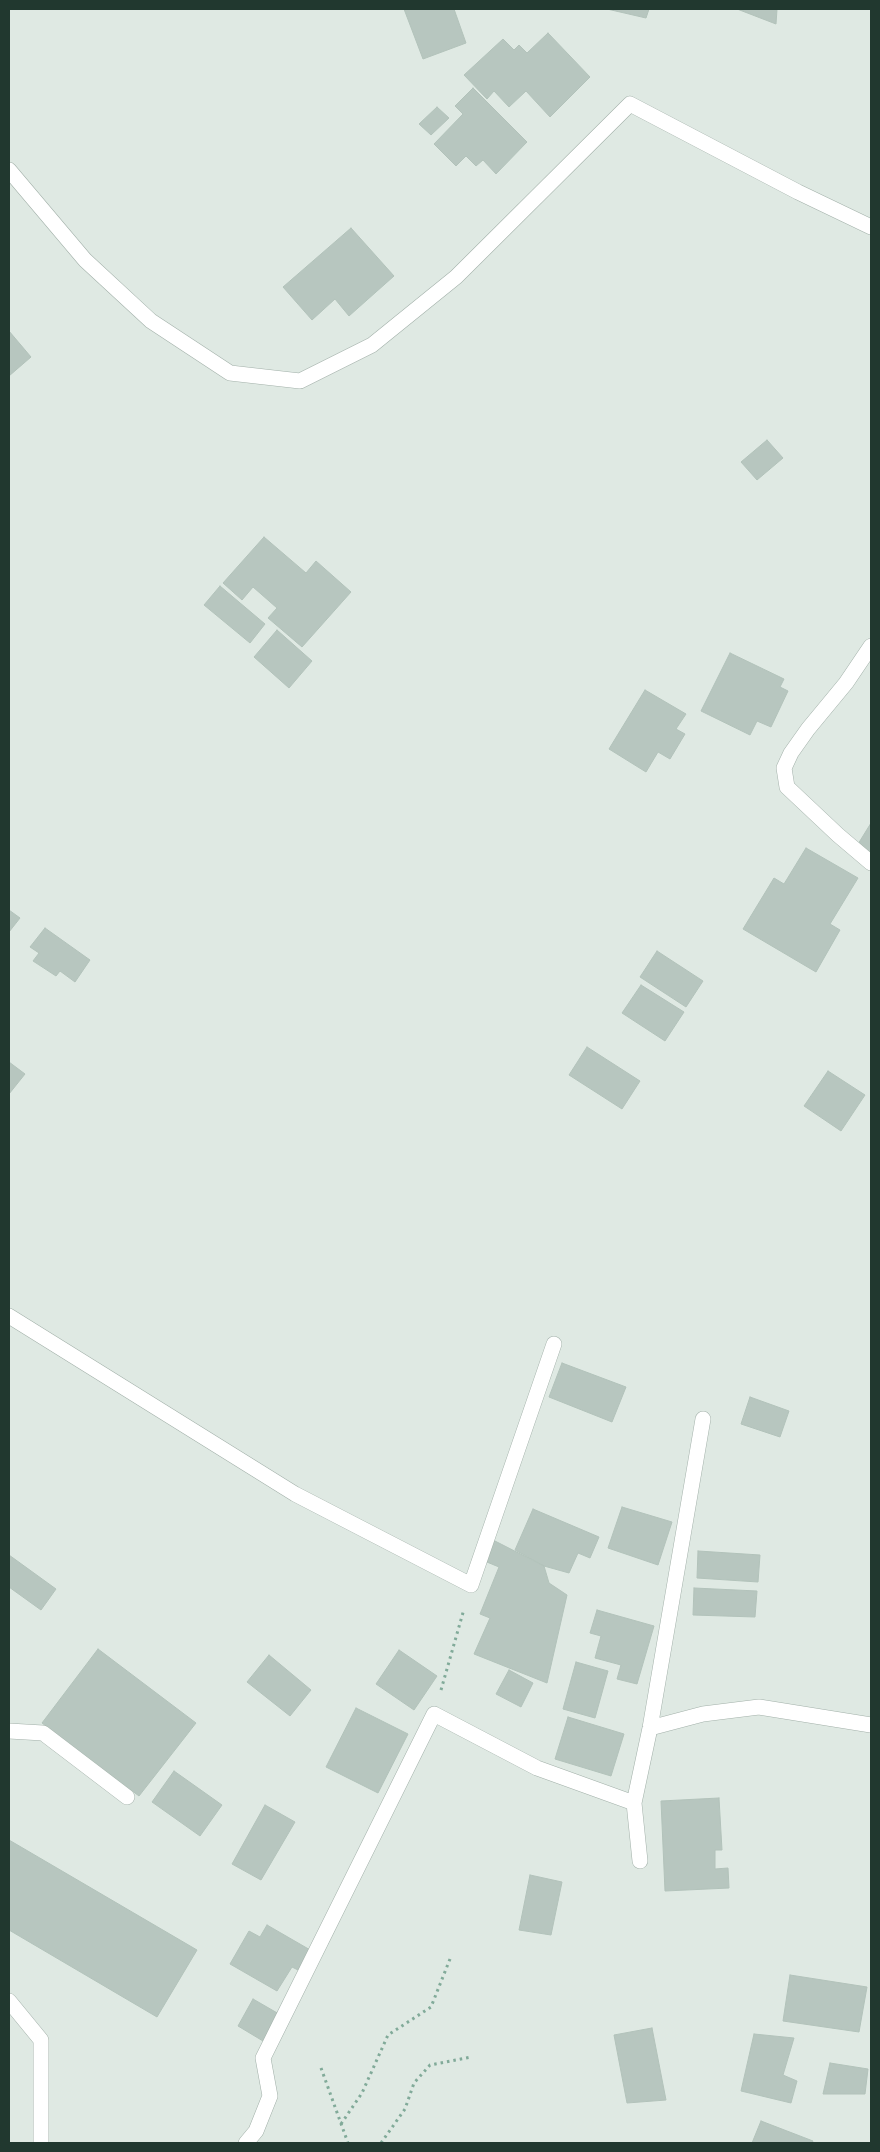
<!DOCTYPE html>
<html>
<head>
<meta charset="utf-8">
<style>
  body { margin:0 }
  #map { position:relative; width:880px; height:2152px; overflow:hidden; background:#dfe9e3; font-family:"DejaVu Sans",sans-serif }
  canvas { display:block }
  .frame { position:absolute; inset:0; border:10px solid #21382f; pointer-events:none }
</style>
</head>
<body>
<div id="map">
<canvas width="880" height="2152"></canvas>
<div class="frame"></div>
</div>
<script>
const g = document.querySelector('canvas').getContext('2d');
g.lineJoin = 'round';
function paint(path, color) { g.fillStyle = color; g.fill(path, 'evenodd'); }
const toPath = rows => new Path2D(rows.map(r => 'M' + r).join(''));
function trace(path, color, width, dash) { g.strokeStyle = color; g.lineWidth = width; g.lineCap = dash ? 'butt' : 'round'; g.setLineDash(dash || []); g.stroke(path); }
const building = toPath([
  [404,9,454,9,466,43,423,59,404,9],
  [607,9,649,9,646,18,607,9],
  [737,9,777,9,776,24,737,9],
  [548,33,590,77,550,117,526,91,509,107,494,91,487,99,464,75,503,39,514,50,519,45,527,53,548,33],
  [473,88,527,142,496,174,483,160,476,166,466,156,456,166,434,144,463,114,455,106,473,88],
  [437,107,449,118,431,135,419,124,437,107],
  [351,228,394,276,349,316,335,299,312,320,283,287,351,228],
  [9,331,31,357,9,376,9,331],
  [767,440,783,458,757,480,741,462,767,440],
  [264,537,306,573,316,561,351,592,302,647,268,618,277,608,253,587,242,600,223,583,264,537],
  [220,586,265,624,250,643,204,605,220,586],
  [277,630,312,661,289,688,254,657,277,630],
  [730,653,784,679,780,687,788,691,771,727,757,721,750,735,701,711,730,653],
  [645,690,686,714,676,729,685,734,670,759,658,752,646,772,609,749,645,690],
  [871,823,871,859,855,849,871,823],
  [806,848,858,878,830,924,840,930,816,972,743,929,774,878,784,884,806,848],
  [9,910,20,918,9,932,9,910],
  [45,928,90,960,75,982,60,971,56,976,33,961,39,953,30,947,45,928],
  [657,951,703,981,686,1007,640,977,657,951],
  [641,985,684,1012,665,1041,622,1013,641,985],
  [587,1047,640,1081,622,1109,569,1075,587,1047],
  [9,1062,25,1074,9,1094,9,1062],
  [828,1071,865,1095,841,1131,804,1106,828,1071],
  [562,1363,626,1387,612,1422,549,1397,562,1363],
  [750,1397,789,1411,780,1437,741,1424,750,1397],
  [622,1507,672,1522,658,1565,608,1548,622,1507],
  [533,1509,599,1537,590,1558,578,1553,569,1573,544,1566,515,1550,533,1509],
  [491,1539,544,1566,549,1583,567,1595,547,1683,474,1654,490,1618,480,1614,499,1567,482,1560,491,1539],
  [698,1551,760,1555,758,1582,697,1578,698,1551],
  [9,1555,56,1589,41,1610,9,1587,9,1555],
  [694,1588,757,1591,755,1617,693,1615,694,1588],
  [597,1610,654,1626,637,1684,617,1679,621,1665,595,1658,601,1636,590,1633,597,1610],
  [98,1649,196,1723,139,1796,42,1723,98,1649],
  [399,1650,437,1676,414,1710,376,1684,399,1650],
  [269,1655,311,1690,290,1716,247,1682,269,1655],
  [576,1662,608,1671,595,1718,563,1709,576,1662],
  [509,1670,533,1683,521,1707,496,1694,509,1670],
  [356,1708,408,1734,378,1793,326,1767,356,1708],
  [568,1717,624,1734,611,1776,555,1759,568,1717],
  [174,1771,222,1805,200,1836,152,1802,174,1771],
  [719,1798,722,1850,715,1850,715,1869,728,1868,729,1888,665,1891,661,1801,719,1798],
  [265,1805,295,1822,261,1880,232,1864,265,1805],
  [9,1840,197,1950,157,2017,9,1930,9,1840],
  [530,1875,562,1882,551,1935,519,1930,530,1875],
  [267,1925,312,1951,300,1971,292,1967,277,1991,230,1964,249,1931,260,1937,267,1925],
  [790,1975,867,1987,859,2032,783,2021,790,1975],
  [253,1999,279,2014,263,2041,238,2026,253,1999],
  [652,2028,666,2100,627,2103,614,2035,652,2028],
  [754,2034,794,2038,783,2075,797,2081,791,2103,741,2091,754,2034],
  [830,2063,868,2069,865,2094,823,2094,830,2063],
  [761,2121,813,2141,812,2143,752,2143,761,2121]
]);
const path = toPath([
  [441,1690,464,1609],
  [321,2068,348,2143],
  [341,2124,362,2093,388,2035,431,2007,450,1959],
  [381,2143,405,2109,414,2083,430,2065,471,2057]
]);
const minor = toPath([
  [9,170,85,260,151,321,230,373,300,381,372,345,456,277,630,104,798,192,871,227],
  [871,646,846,683,808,729,791,753,784,768,787,787,838,835,871,863],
  [9,1316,295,1494,471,1585,554,1344],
  [650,1728,703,1714,759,1707,871,1725],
  [9,1731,43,1733,127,1797],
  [640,1861,634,1803,650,1728,703,1419],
  [9,2001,41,2040,41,2143],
  [246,2143,256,2131,270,2096,263,2058,434,1714,537,1768,634,1803]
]);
paint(building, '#b7c6bf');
trace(building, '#b2c2ba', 1);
trace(minor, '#a2b0a9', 16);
trace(path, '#81aa99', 3, [2.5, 4]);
trace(minor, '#fff', 15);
</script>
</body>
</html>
